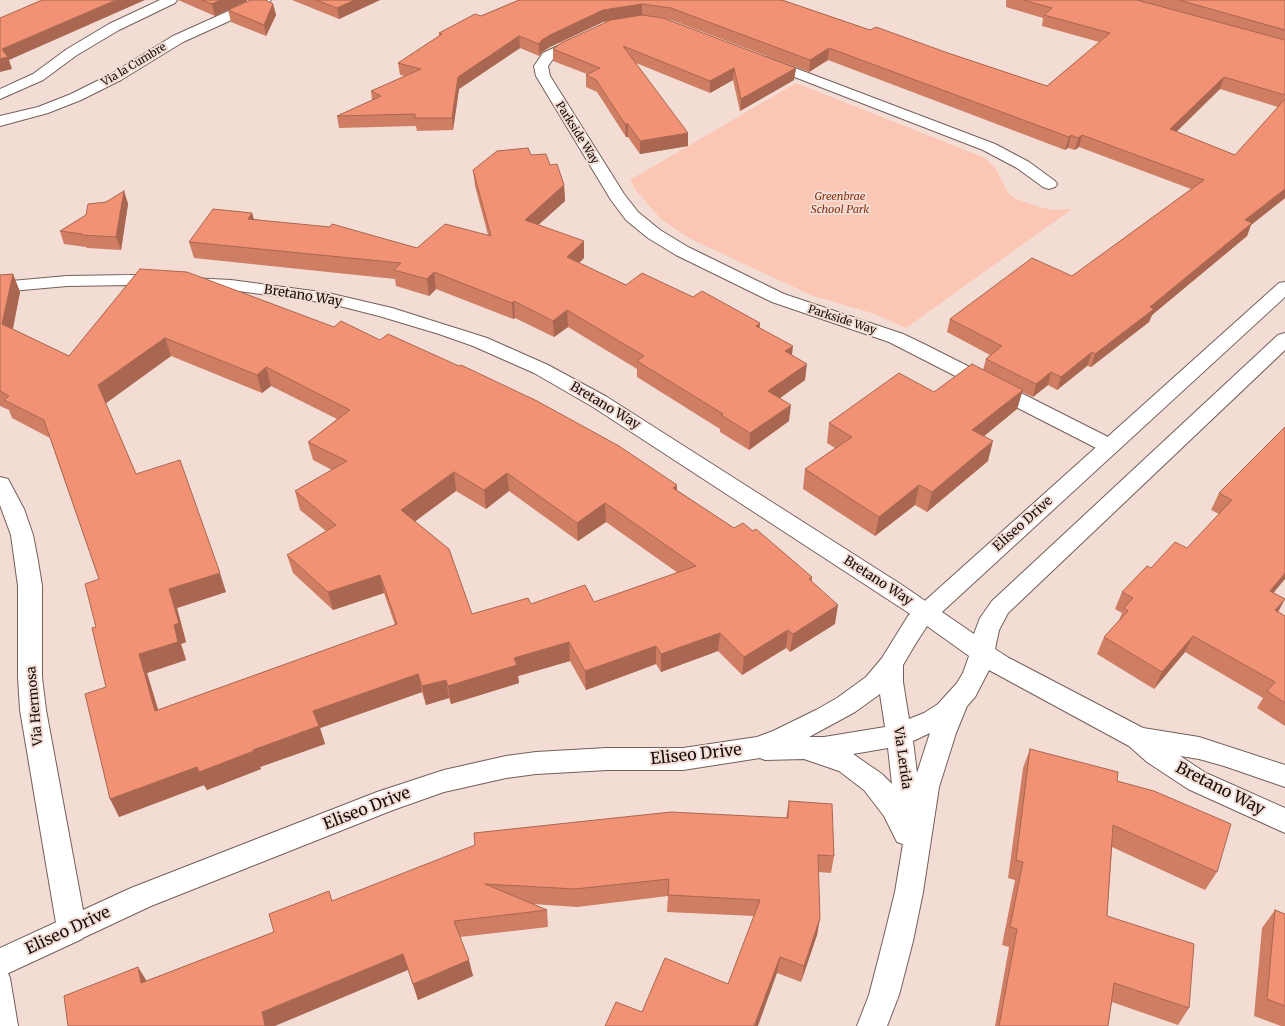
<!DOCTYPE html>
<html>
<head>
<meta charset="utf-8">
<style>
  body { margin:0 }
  canvas { display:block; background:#f3dcd4 }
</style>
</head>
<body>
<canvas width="1285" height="1026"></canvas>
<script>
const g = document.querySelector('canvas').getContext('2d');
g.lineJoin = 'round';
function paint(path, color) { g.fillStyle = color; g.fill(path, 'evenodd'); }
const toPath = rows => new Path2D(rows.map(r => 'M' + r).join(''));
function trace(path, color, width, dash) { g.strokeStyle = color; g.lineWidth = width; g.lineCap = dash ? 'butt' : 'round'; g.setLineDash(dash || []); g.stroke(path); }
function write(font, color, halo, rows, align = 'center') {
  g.font = font + ' Merriweather,serif'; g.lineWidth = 4; g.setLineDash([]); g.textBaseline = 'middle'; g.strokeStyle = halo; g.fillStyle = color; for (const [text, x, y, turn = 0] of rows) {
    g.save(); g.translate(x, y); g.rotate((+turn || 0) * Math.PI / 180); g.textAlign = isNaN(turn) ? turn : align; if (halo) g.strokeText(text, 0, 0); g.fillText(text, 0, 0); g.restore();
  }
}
const green = toPath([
  [796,83,985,158,996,169,1008,193,1016,199,1039,207,1053,210,1072,209,906,328,872,313,813,296,697,242,684,235,661,219,637,192,630,180]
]);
const lane = toPath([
  [0,968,7,971,10,978,18,1026,0,1026,0,968]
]);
const street = toPath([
  [579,36,584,37,586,40,584,43,553,59,548,66,550,76,624,194,638,212,660,230,688,247,784,294,903,334,926,345,1116,441,1119,446,1116,451,1109,453,1102,451,889,342,772,302,676,255,648,238,626,220,611,200,536,76,534,66,543,53,579,36],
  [766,57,995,144,1029,162,1055,181,1057,184,1055,187,1049,189,1043,187,1017,168,983,150,761,64,759,61,761,58,766,57],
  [130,275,231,280,328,293,392,308,487,338,548,365,607,397,902,585,934,607,938,613,934,619,926,622,918,619,593,407,534,373,473,346,439,334,379,316,328,303,231,290,130,285,67,286,0,292,0,282,67,276,130,275],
  [72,915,82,919,87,929,82,939,0,977,0,948,72,915]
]);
const secondary = toPath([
  [160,0,177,0,175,3,119,30,77,55,43,80,0,99,0,89,33,74,67,49,109,24,160,0],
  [253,0,271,0,269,3,183,42,121,80,81,100,48,113,0,126,0,116,38,107,71,94,111,74,173,36,253,0],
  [1285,282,1285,297,942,612,974,634,980,618,992,601,1278,335,1285,333,1285,350,1008,613,999,630,995,649,1009,658,1143,728,1199,737,1285,765,1285,787,1224,766,1199,759,1180,756,1206,773,1285,808,1285,833,1188,789,1147,762,1129,746,989,670,975,697,967,706,956,733,939,787,923,892,913,941,899,995,887,1026,857,1026,869,995,883,941,895,892,903,844,897,842,884,816,864,790,839,771,804,759,765,760,760,758,683,770,607,770,536,774,506,778,444,792,393,810,151,906,72,943,62,939,57,929,20,710,18,677,18,586,11,535,0,505,0,477,8,479,24,509,33,535,38,561,42,586,42,677,46,710,83,910,131,888,377,792,444,770,506,756,536,752,607,748,683,748,757,737,773,731,816,710,837,698,866,677,882,658,908,616,1279,283,1285,282],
  [927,626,969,656,963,673,957,683,938,704,924,713,909,719,903,682,903,665,916,643,927,626],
  [880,694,885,727,824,737,809,737,855,712,880,694],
  [930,733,917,773,913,741,930,733],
  [888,748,892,784,882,774,853,754,888,748]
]);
const wall = toPath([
  [178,0,247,0,247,1,215,16],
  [292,0,380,0,339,19],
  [519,0,782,0,870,30,948,53,1047,86,1099,42,1042,26,1043,18,1006,7,1006,0,1285,0,1285,198,1251,225,1247,236,1152,315,1149,322,1091,367,1087,366,1057,390,1048,385,1033,397,1022,392,1017,409,984,436,988,461,927,512,915,505,875,536,803,489,805,469,835,448,827,443,829,423,934,392,983,370,986,359,990,355,947,332,950,319,1072,276,1191,189,1079,147,1075,150,1068,148,1065,150,828,60,809,72,671,20,665,19,796,68,794,80,740,111,733,80,710,93,636,63,688,146,640,154,628,137,626,137,597,92,586,87,586,75,587,74,553,61,553,49,610,20,603,22,550,47,542,52,539,56,520,48,459,89,453,130,417,131,416,126,339,128,337,116,372,100,371,91,405,76,400,75,398,63,439,36,439,33,481,16],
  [1220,89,1278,107,1235,155,1176,132],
  [273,4,276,15,266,36,231,22,228,10],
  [531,155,550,165,564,185,565,201,538,225,584,258,579,263,626,285,760,328,792,355,805,380,780,398,789,421,749,450,720,432,720,429,637,377,637,369,568,327,554,337,515,318,513,319,436,289,429,296,396,286,395,279,194,258,189,242,252,213,254,219,417,248,488,235,475,186,473,170],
  [124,191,128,204,121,250,87,248,86,247,64,244,60,231],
  [140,269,677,490,734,528,753,531,812,577,812,582,835,624,790,652,786,648,742,675,718,651,661,672,656,664,586,690,570,661,518,676,519,683,451,704,449,698,426,705,422,692,320,728,325,744,260,767,261,769,207,790,204,785,119,817,106,687,96,627,99,579,50,438,12,418,9,410,0,406,0,275,13,274,20,292,13,329,69,356],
  [171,356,262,393,271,386,337,419,308,442,313,460,332,470,295,491,300,510,326,531,287,555,293,573,333,610,384,593,395,625,158,710,147,673,186,660,181,644,186,642,177,608,226,592,136,474,105,403],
  [456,491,486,509,509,491,578,541,606,522,678,573,594,602,531,604,472,614,415,521],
  [1285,427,1274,593,1278,612,1285,616,1285,726,1257,708,1263,698,1185,652,1154,689,1097,654,1104,637,1119,620,1122,613,1115,609,1122,592,1151,568,1187,548,1219,514,1211,510,1219,493],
  [1030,749,1117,781,1217,872,1205,890,1112,847,1107,916,1189,1008,1178,1025,1112,1002,1108,1026,995,1026,1009,947,1002,945,1015,880,1008,878,1023,768],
  [789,801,834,856,831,873,818,872,820,918,817,935,801,982,777,973,642,1012,728,984,754,916,667,912,668,896,577,907,533,904,547,910,548,927,460,937,473,976,418,1000,408,970,146,981,274,932,332,901,786,818],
  [1275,910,1285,914,1285,1026,1281,1026,1254,1016,1262,928]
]);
const shadedWall = toPath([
  [116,0,145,0,9,60,12,69,0,72,0,59,2,49],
  [221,0,247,0,247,1,215,16,212,4],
  [355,0,380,0,339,19,337,8],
  [273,4,276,15,266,36,264,25],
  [642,4,642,16,603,22,550,47,542,52,539,56,539,44,542,40,550,35,603,10],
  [519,36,520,48,459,89,453,130,452,118,458,77],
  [829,48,828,60,809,72,810,60],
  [734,68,733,80,710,93,710,81],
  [796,68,794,80,740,111,741,99],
  [1224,77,1220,89,1166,142,1170,129],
  [625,124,628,124,628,137,626,137],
  [688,133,688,146,640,154,640,141],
  [1071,135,1068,148,1065,150,1069,137],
  [1082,135,1079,147,1075,150,1078,138],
  [564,185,565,201,526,236,525,220],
  [1285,189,1285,198,1251,225,1247,236,1152,315,1149,322,1091,367,1095,354,1150,307,1245,220],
  [124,191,128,204,121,250,116,237],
  [252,213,256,229,248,219],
  [584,241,584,258,568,274,567,257],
  [434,272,436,289,429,296,427,279],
  [13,274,20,292,10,342,2,324],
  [514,301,515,318,513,319,512,303],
  [567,310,568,327,554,337,553,321],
  [760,323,759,340,756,326],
  [165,338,171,356,105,404,98,385],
  [793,346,791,363,785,351],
  [1092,352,1087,366,1057,390,1061,377],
  [807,364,805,380,766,408,768,391],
  [266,367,271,386,262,393,257,375],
  [1051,372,1048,385,1033,397,1036,384],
  [1023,390,1017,409,967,450,972,430],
  [791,405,789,421,749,450,750,433],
  [993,441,988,461,927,512,932,492],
  [454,472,456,491,405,529,401,510],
  [507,473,509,491,486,509,484,490],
  [677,485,677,503,673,488],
  [919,485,915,505,875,536,879,517],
  [605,503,606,522,578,541,577,523],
  [220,573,226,592,177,608,186,642,181,644,186,660,147,673,164,729,155,711,139,654,174,625,169,589],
  [1285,573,1285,579,1261,608,1270,591],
  [380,575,384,593,333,610,328,592],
  [1285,599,1276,616,1275,610],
  [838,605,835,624,790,652,793,634],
  [788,630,786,648,742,675,744,657],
  [720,633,718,651,661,672,661,654],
  [1193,636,1185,652,1154,689,1162,672],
  [569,642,570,661,518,676,519,683,451,704,448,686,514,658],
  [656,646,656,664,586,690,585,671],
  [418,674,422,692,320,728,325,744,260,767,261,769,207,790,204,785,119,817,110,799,197,767,253,750,313,711],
  [446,680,449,698,426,705,422,686],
  [820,918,817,935,801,982,804,966],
  [403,954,408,970,275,1026,265,1026,262,1012],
  [780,957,777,973,758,1026,754,1026],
  [469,960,473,976,418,1000,413,984],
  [138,967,148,983,141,983]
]);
const building = toPath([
  [42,0,116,0,2,49,8,57,0,59,0,18,42,0],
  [202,0,221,0,212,4,202,0],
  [251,0,266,0,273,4,264,25,228,10,251,0],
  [316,0,355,0,337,8,316,0],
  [519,0,782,0,870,30,876,27,948,53,1047,86,1110,33,1044,15,1052,8,1023,0,1137,0,1285,40,1285,95,1224,77,1170,129,1235,155,1285,99,1285,189,1245,220,1252,223,1150,307,1154,309,1095,354,1092,352,1061,377,1051,372,1036,384,986,359,1002,346,950,319,1032,258,1072,276,1204,180,1082,135,1078,138,1071,135,1069,137,829,48,810,60,671,8,642,4,603,10,550,35,542,40,539,44,519,36,458,77,452,118,415,118,415,114,337,116,381,96,371,91,421,69,398,63,442,34,439,33,475,14,481,16,519,0],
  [1179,0,1285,0,1285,30,1179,0],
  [642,15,663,18,796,68,741,99,734,68,710,81,623,46,688,133,640,141,628,124,625,124,596,80,586,75,600,68,553,49,561,43,611,20,642,15],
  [528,148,531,155,546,154,550,165,557,164,564,185,525,220,584,241,567,257,626,285,642,273,693,297,702,291,760,323,756,326,793,346,785,351,807,364,768,391,791,405,750,433,721,415,723,414,637,361,644,356,567,310,553,321,514,301,512,303,434,272,427,279,394,270,401,263,189,242,213,209,252,213,248,219,330,227,332,224,417,248,445,224,491,236,473,170,497,151,528,148],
  [124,191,116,237,82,235,82,234,60,231,86,215,88,204,106,202,124,191],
  [140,269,187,272,334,327,341,321,380,340,388,334,459,366,461,365,537,401,619,446,677,485,673,488,734,528,743,523,753,531,756,529,812,577,809,579,838,605,793,634,788,630,744,657,720,633,661,654,656,646,585,671,569,642,514,658,517,665,448,686,446,680,422,686,418,674,313,711,319,726,253,750,254,751,199,772,197,767,110,799,85,694,106,687,92,628,96,627,85,584,99,579,44,420,4,400,9,396,0,391,0,275,13,274,2,324,69,356,140,269],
  [165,338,257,375,266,367,350,410,308,442,347,461,295,491,336,525,287,555,328,592,380,575,397,624,155,711,139,654,178,642,174,625,179,623,169,589,220,573,180,460,136,474,98,385,165,338],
  [454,472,484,490,507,473,577,523,605,503,696,566,594,602,585,585,531,604,528,598,472,614,449,549,401,510,454,472],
  [972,364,1023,390,972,430,993,441,932,492,919,485,879,517,805,469,852,437,829,423,899,373,934,392,972,364],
  [1285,427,1285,573,1270,591,1285,599,1275,610,1285,616,1285,703,1267,691,1275,682,1193,636,1162,672,1104,637,1128,611,1124,608,1133,598,1122,592,1147,566,1151,568,1175,542,1187,548,1232,500,1219,493,1285,427],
  [1030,749,1118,772,1117,781,1154,791,1231,824,1217,872,1113,825,1107,916,1194,944,1189,1008,1114,983,1108,1026,999,1026,1017,929,1010,927,1023,862,1016,860,1030,749],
  [789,801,832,804,834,856,818,855,820,918,804,966,780,957,754,1026,605,1026,616,1002,642,1012,665,958,728,984,760,900,668,895,669,879,575,889,485,884,547,910,454,921,469,960,413,984,403,954,262,1012,265,1026,68,1026,64,996,138,967,141,983,274,932,269,914,329,891,332,901,475,845,474,833,671,812,788,818,789,801],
  [1275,910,1285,914,1285,1006,1267,999,1275,910]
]);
const farStreetnames = [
  ["Via la Cumbre",134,65,-31],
  ["Parkside Way",577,133,58],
  ["Parkside Way",842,320,18]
];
const farParknames = [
  ["Greenbrae",840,197],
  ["School Park",840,210]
];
const streetNames = [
  ["Bretano Way",303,296,9],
  ["Bretano Way",605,406,31],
  ["Eliseo Drive",1023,524,-42],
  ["Bretano Way",878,581,33],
  ["Via Hermosa",35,706,-95],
  ["Via Lerida",902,758,82]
];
const nearStreetnames = [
  ["Eliseo Drive",696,755,-6],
  ["Bretano Way",1220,789,27],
  ["Eliseo Drive",367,809,-21],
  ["Eliseo Drive",68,931,-25]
];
paint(green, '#fcc6b4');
trace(lane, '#74605a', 2);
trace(street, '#74605a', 2);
trace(secondary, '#74605a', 2);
paint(lane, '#fff');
paint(street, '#fff');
paint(secondary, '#fff');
paint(wall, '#cf7e64');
paint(shadedWall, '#a96651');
paint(building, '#f19274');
trace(building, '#a96651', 1);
write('11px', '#140c0a', '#f3dcd4', farStreetnames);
write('italic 11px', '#863215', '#f3dcd4', farParknames);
write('13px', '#140c0a', '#f3dcd4', streetNames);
write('16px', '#140c0a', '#f3dcd4', nearStreetnames);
</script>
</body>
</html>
